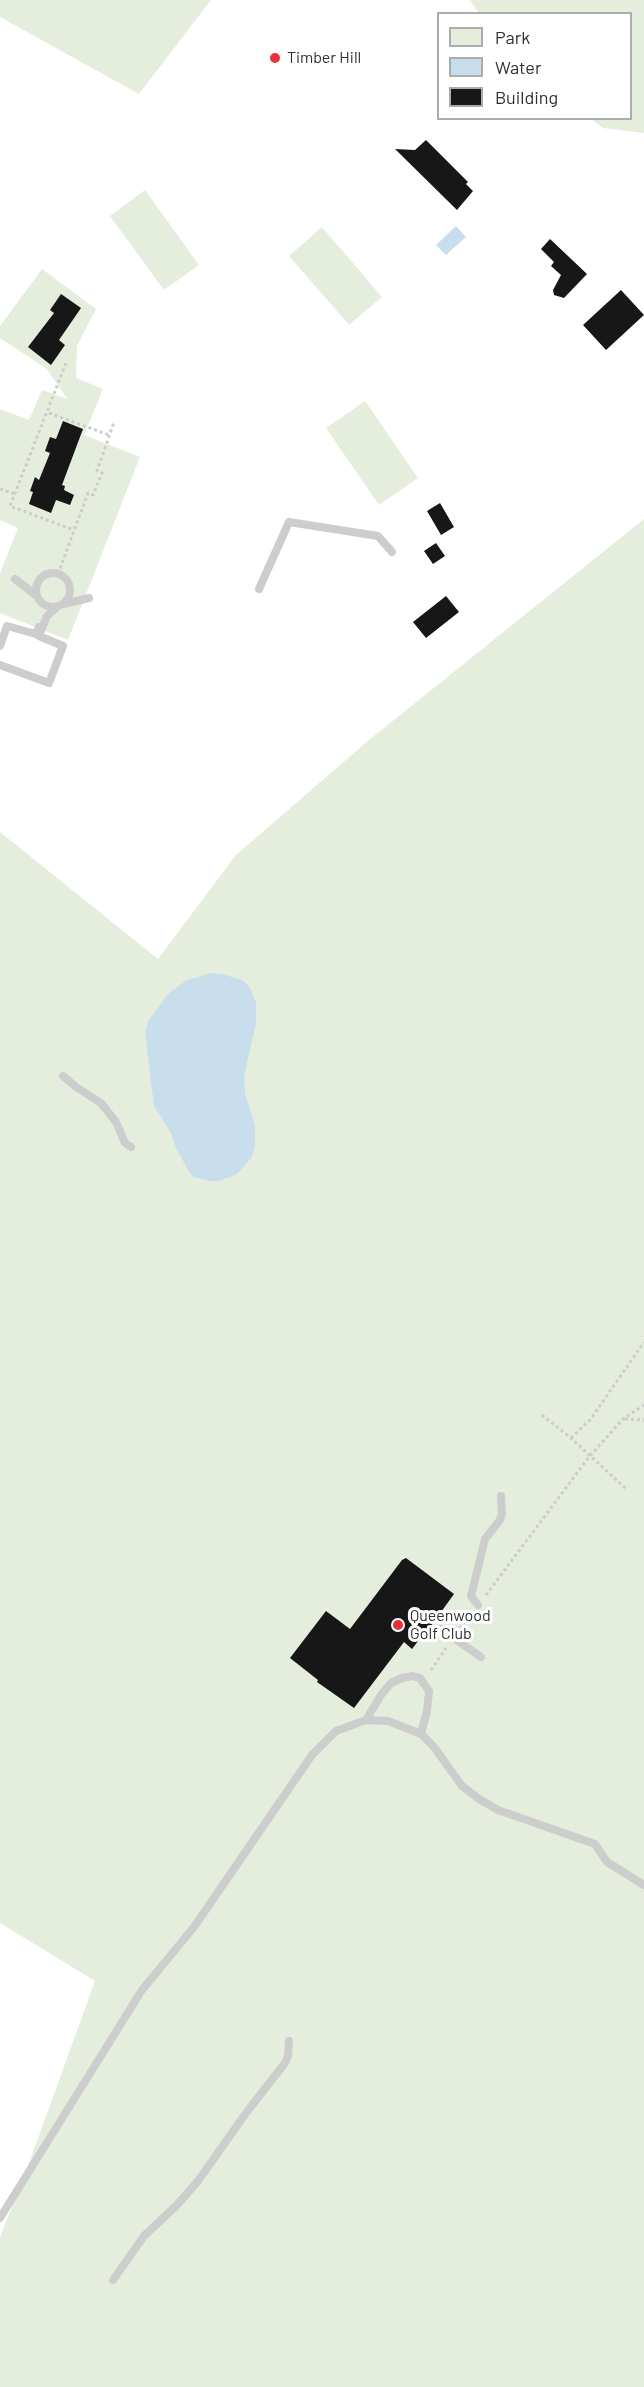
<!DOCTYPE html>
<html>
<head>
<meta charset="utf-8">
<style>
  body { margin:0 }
  #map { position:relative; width:644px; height:2387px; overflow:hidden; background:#fff; font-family:Barlow,sans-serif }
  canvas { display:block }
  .legend { position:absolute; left:437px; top:12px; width:195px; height:108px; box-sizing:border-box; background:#fff; border:2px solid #acacac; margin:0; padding:8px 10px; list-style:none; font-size:18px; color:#303030 }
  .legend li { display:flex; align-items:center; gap:12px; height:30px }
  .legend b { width:30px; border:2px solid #acacac }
</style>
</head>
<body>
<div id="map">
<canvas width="644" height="2387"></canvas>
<ul class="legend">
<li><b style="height:16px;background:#e5eddd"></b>Park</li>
<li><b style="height:16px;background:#c9deed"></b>Water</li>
<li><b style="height:16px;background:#171717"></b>Building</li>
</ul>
</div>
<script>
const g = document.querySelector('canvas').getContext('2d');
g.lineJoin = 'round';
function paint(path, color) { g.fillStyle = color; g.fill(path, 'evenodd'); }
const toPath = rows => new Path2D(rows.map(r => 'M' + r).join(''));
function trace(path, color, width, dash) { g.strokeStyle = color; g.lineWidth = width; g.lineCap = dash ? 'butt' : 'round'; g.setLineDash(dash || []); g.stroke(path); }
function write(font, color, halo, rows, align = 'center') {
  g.font = font + ' Barlow,sans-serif'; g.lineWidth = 6; g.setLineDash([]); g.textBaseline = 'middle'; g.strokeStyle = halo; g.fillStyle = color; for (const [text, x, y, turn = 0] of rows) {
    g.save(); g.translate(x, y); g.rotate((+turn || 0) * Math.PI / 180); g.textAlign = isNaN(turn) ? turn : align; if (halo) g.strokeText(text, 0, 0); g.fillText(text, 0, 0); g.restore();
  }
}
const green = toPath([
  [0,0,211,0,139,94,0,17],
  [470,0,644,0,644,133,603,128,591,119,630,118,630,14,479,13],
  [145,190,199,265,164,290,110,216],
  [322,227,382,297,349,325,289,256],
  [42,269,96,309,77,346,76,378,103,389,84,435,140,457,68,640,0,613,0,573,18,528,0,520,0,409,29,420,42,390,67,399,47,369,0,338,0,326],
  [365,401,418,478,379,505,326,428],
  [644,519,644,2387,0,2387,0,2237,24,2177,95,1981,0,1923,0,832,158,959,236,855,369,740]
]);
const water = toPath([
  [456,226,466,237,446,255,436,245],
  [211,973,222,974,242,980,249,986,256,1002,256,1023,244,1076,245,1093,255,1125,255,1146,252,1157,237,1174,219,1181,210,1181,194,1177,189,1172,175,1146,171,1133,154,1106,145,1033,148,1021,169,993,187,980]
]);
const building = toPath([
  [426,140,468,182,466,184,473,191,457,210,395,149,415,150],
  [550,239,587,274,564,298,554,295,553,290,561,275,551,266,554,262,541,249],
  [621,290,644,315,606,350,583,325],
  [61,294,81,308,59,340,65,345,51,365,28,347,54,313,50,310],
  [63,421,83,429,62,485,65,486,64,490,74,495,70,505,56,500,51,513,29,504,33,492,30,491,35,477,39,480,50,453,45,451,50,437,56,439],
  [440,503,454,527,441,535,427,511],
  [436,543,445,556,433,564,424,551],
  [446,596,459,612,426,638,413,622],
  [406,1558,454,1594,423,1637,422,1636,412,1649,404,1642,354,1708,317,1682,318,1680,290,1658,326,1611,350,1629,402,1560]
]);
const path = toPath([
  [66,363,10,506,74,530],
  [49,413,109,435],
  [0,489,15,494],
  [58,574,88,493,93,495,102,473,97,471,114,422],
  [542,1415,571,1438,626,1489],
  [625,1419,644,1420],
  [571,1438,590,1420,644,1342],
  [486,1595,589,1457,623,1419,644,1405],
  [460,1628,471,1614],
  [431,1670,446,1648]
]);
const lane = toPath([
  '36 590a17 17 0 1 1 34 0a17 17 0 1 1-34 0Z',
  [15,579,37,596],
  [259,589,289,522,378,536,392,552],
  [64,604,89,598],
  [0,646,7,626,36,634,39,627],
  [0,665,49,683,63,646,39,636,47,616,56,608],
  [63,1076,76,1087,101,1103,116,1122,125,1143,131,1147],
  [478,1605,471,1596,485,1539,500,1520,502,1514,501,1496],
  [441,1629,481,1657],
  [366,1720,381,1695,391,1683,402,1678,413,1676,420,1678,429,1691,427,1711,421,1734],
  [0,2218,142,1990,194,1927,312,1755,336,1731,366,1720,388,1721,421,1734,434,1747,462,1786,479,1799,498,1810,595,1844,607,1862,644,1885],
  [113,2280,144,2236,176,2206,198,2181,246,2113,285,2063,288,2056,289,2041]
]);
const markers = [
  [275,58,6,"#ea2f38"],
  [398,1625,6,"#ea2f38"]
];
const poiNames = [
  ["Timber Hill",287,58],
  ["Queenwood",410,1616],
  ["Golf Club",410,1634]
];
paint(green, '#e5eddd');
paint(water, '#c9deed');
paint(building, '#171717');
trace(path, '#cdcdcd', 3, [3, 3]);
trace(lane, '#cdcdcd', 8);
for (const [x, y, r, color] of markers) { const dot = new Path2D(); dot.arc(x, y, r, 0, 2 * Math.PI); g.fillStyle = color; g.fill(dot); trace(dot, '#fff', 2); }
write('16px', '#303030', '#fff', poiNames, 'left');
</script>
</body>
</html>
